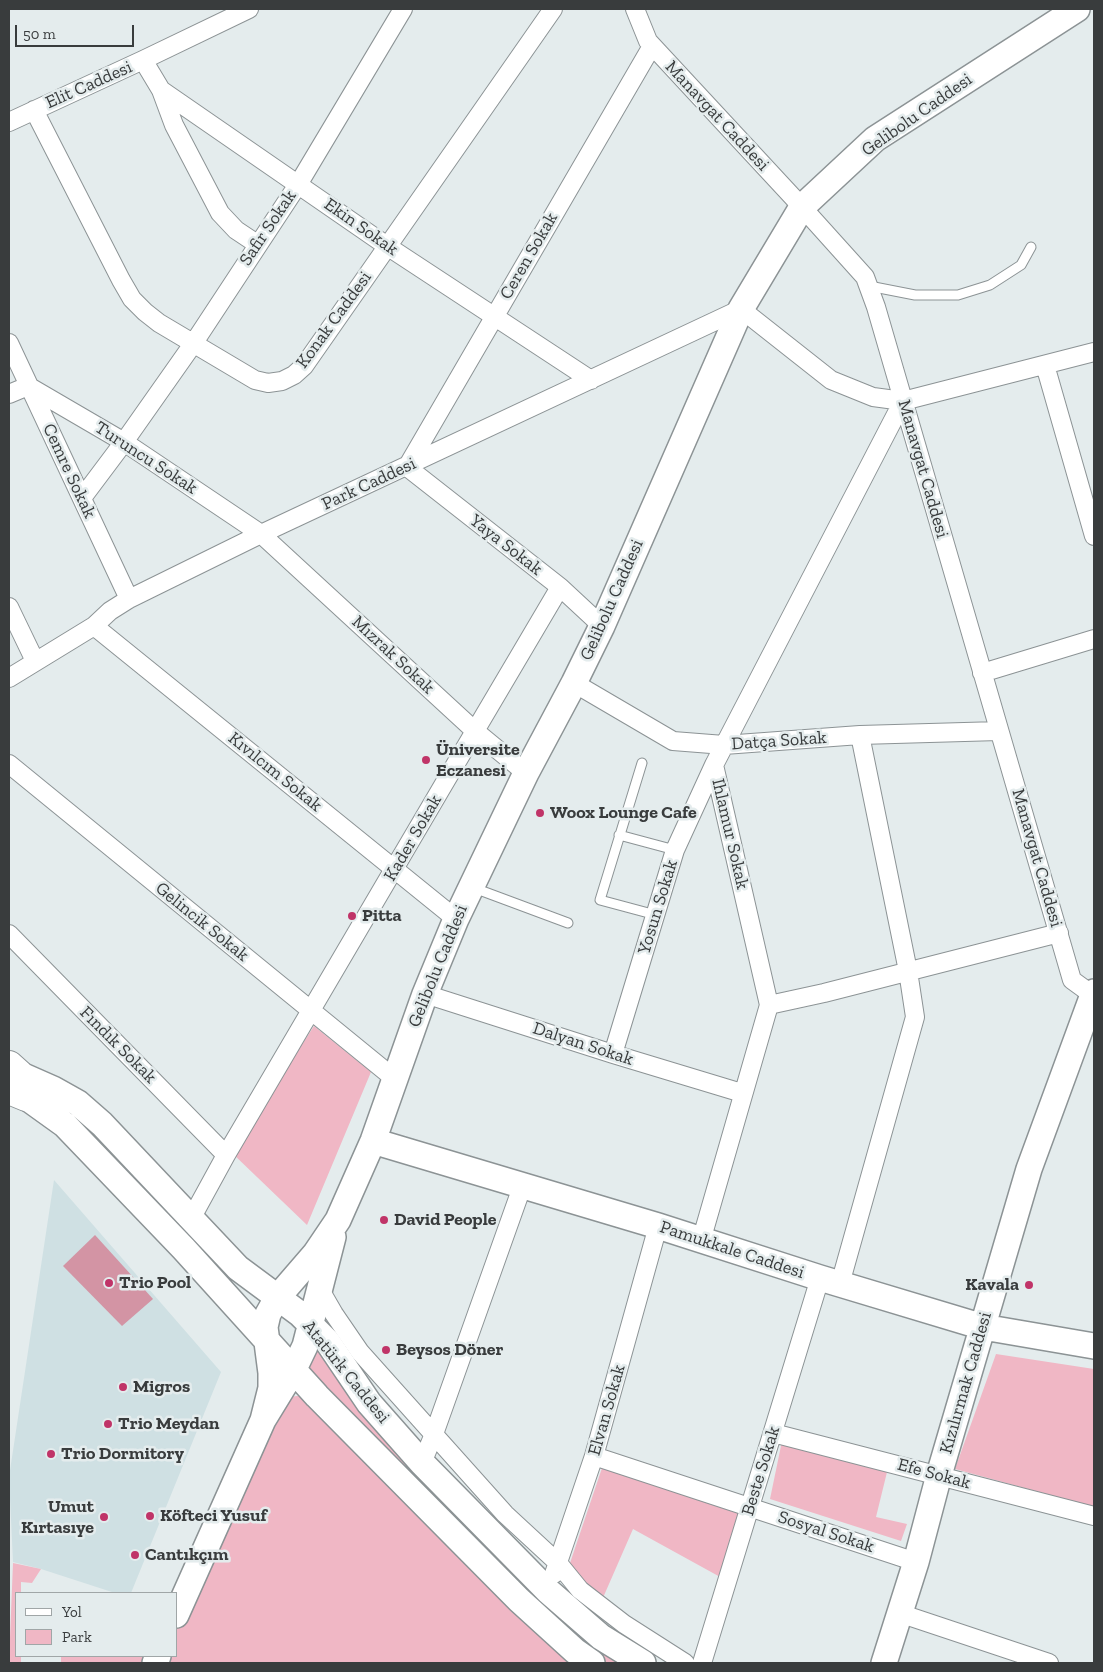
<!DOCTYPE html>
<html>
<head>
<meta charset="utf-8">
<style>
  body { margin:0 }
  #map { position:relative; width:1103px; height:1672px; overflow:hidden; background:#e4eced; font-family:"Zilla Slab",serif }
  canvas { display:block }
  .frame { position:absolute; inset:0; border:10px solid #393c3d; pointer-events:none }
  .legend { position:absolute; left:15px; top:1592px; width:162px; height:65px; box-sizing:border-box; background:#e4eced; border:1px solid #a0a6a7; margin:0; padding:6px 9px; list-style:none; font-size:15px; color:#393c3d }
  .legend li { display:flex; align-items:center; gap:10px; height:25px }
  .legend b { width:25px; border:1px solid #a0a6a7 }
  .scale { position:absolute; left:15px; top:25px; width:119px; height:22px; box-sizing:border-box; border:2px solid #393c3d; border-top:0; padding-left:6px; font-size:15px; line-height:18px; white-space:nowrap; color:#393c3d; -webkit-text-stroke:4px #e4eced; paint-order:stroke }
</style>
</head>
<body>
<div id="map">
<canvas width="1103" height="1672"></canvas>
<div class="frame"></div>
<ul class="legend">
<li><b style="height:6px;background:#fff"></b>Yol</li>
<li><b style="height:14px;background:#f0b7c5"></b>Park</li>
</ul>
<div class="scale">50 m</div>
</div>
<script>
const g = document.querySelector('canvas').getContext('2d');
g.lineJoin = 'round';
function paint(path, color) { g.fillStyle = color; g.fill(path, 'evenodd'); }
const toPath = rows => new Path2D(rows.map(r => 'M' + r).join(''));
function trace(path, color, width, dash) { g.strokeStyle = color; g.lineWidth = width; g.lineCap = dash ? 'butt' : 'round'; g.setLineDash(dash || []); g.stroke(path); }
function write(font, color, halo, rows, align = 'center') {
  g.font = font + ' "Zilla Slab",serif'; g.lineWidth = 5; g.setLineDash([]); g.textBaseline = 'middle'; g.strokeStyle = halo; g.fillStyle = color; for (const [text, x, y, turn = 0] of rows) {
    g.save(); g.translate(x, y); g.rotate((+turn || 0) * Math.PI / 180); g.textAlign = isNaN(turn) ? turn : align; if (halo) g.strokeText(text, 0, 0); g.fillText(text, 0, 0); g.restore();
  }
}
const built = toPath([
  [54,1180,221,1372,131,1593,115,1593,41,1569,13,1562,9,1477]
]);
const green = toPath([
  [314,1026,371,1072,307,1225,232,1153],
  [307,1338,422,1463,643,1663,61,1663,61,1656,176,1656,176,1615,282,1398,304,1395,297,1375],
  [996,1354,1094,1369,1094,1507,955,1469],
  [782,1441,888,1468,876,1517,907,1524,901,1541,770,1499],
  [602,1468,740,1514,722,1578,633,1529,602,1600,569,1566],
  [13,1563,41,1569,32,1583,21,1582,21,1593,16,1593,16,1656,21,1656,21,1663,9,1663]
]);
const water = toPath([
  [95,1235,153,1299,122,1326,63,1266]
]);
const lane = toPath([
  [869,286,915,295,958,295,990,285,1021,265,1031,247],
  [642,763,600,900,656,915],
  [619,835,675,850],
  [474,888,568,923]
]);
const street = toPath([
  [635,9,648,41,802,207,865,277,876,307,1072,980,1094,996],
  [143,60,161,90,387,246,591,380],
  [161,90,174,125,220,213,236,230,257,244],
  [34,110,121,280,132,299,145,312,159,323,255,380,268,383,282,381,294,375,304,366,553,9],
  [9,122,143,60,249,9],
  [9,343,129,599],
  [1045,365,1094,536],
  [9,394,28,386,124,442,261,534,475,731,526,773],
  [82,498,124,442,193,344,299,183,403,9],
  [9,607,35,661],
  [94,626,456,919],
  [602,626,560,587,407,467,652,46],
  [982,673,1094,639],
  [9,678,94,626,110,611,129,599,261,534,741,309,831,380,873,397,903,401,1094,352],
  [574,683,673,741,724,745,860,735,999,731],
  [9,764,395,1079],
  [9,934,226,1155],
  [425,994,613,1054,742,1093],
  [769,1005,824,993,1059,933],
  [613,1054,675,850,714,765],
  [191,1219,226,1155,475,731,560,587],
  [701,1241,769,1005,714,765,903,401],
  [840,1284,915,1017,908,971,860,735],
  [319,1288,334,1314,360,1352,505,1514,558,1563,580,1590,624,1624,685,1663],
  [773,1433,1094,1516],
  [594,1456,916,1562],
  [422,1463,434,1434,522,1187],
  [554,1574,594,1456,658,1226],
  [899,1613,1049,1663],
  [702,1663,820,1278]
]);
const secondary = toPath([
  [19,1074,53,1089,78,1103,102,1124,238,1268,300,1314,327,1341,369,1403,422,1463,548,1591,601,1637,643,1663],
  [26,1097,65,1125,184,1249,317,1396,519,1600,575,1651,592,1663],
  [373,1141,658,1226,820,1278,983,1327,1094,1346],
  [263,1420,271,1388,271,1373,265,1327,268,1314,277,1298,315,1254,338,1220,373,1141,425,994,456,919,526,773,574,683,602,626,741,309,802,207,875,139,1077,9],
  [176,1615,263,1420,293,1371,305,1346,333,1237],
  [155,1663,158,1656],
  [884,1663,916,1562,939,1475,1029,1169,1094,992]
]);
const highway = toPath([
  [9,1065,19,1074],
  [9,1090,26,1097]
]);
const markers = [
  [426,760,5,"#c03468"],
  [540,813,5,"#c03468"],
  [352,916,5,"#c03468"],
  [384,1220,5,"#c03468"],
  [109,1283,5,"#c03468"],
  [1029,1285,5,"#c03468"],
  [386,1350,5,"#c03468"],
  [123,1387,5,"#c03468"],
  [108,1424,5,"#c03468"],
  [51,1454,5,"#c03468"],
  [150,1516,5,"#c03468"],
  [104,1517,5,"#c03468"],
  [135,1555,5,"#c03468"]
];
const streetNames = [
  ["Elit Caddesi",89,85,-24],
  ["Gelibolu Caddesi",917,115,-35],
  ["Manavgat Caddesi",717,116,47],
  ["Ekin Sokak",361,227,35],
  ["Safir Sokak",268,228,-56],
  ["Ceren Sokak",529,256,-60],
  ["Konak Caddesi",334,320,-54],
  ["Turuncu Sokak",146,458,33],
  ["Manavgat Caddesi",923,469,74],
  ["Cemre Sokak",69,471,65],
  ["Park Caddesi",369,484,-25],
  ["Yaya Sokak",506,545,38],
  ["Gelibolu Caddesi",612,600,-66],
  ["Mızrak Sokak",393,655,43],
  ["Datça Sokak",779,741,-4],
  ["Kıvılcım Sokak",275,772,39],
  ["Ihlamur Sokak",730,834,77],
  ["Kader Sokak",413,838,-60],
  ["Manavgat Caddesi",1037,858,74],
  ["Yosun Sokak",658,907,-73],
  ["Gelincik Sokak",202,922,39],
  ["Gelibolu Caddesi",438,966,-68],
  ["Dalyan Sokak",583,1044,18],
  ["Fındık Sokak",118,1045,45],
  ["Pamukkale Caddesi",732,1250,18],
  ["Atatürk Caddesi",346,1372,51],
  ["Kızılırmak Caddesi",966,1383,-74],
  ["Elvan Sokak",607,1410,-74],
  ["Beste Sokak",761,1471,-73],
  ["Efe Sokak",934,1474,15],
  ["Sosyal Sokak",826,1532,18]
];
const poiNames = [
  ["Üniversite",436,750],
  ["Eczanesi",436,771],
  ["Woox Lounge Cafe",550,813],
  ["Pitta",362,916],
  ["David People",394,1220],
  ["Trio Pool",119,1283],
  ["Kavala",1019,1285,"right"],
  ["Beysos Döner",396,1350],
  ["Migros",133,1387],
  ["Trio Meydan",118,1424],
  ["Trio Dormitory",61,1454],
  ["Umut",94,1507,"right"],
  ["Kırtasıye",94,1528,"right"],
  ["Köfteci Yusuf",160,1516],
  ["Cantıkçım",145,1555]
];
paint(built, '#cfe0e3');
paint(green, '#f0b7c5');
paint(water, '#d394a4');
trace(lane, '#8c9395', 11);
trace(street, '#8c9395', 20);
trace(secondary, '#8c9395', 28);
trace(highway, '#8c9395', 30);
trace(lane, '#fff', 9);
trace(street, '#fff', 18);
trace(secondary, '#fff', 25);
trace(highway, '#fff', 28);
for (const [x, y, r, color] of markers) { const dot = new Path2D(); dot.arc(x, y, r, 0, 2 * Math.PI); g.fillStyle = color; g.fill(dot); trace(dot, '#e4eced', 2); }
write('18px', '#393c3d', '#e4eced', streetNames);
write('bold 18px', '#393c3d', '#e4eced', poiNames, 'left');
</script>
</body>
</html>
